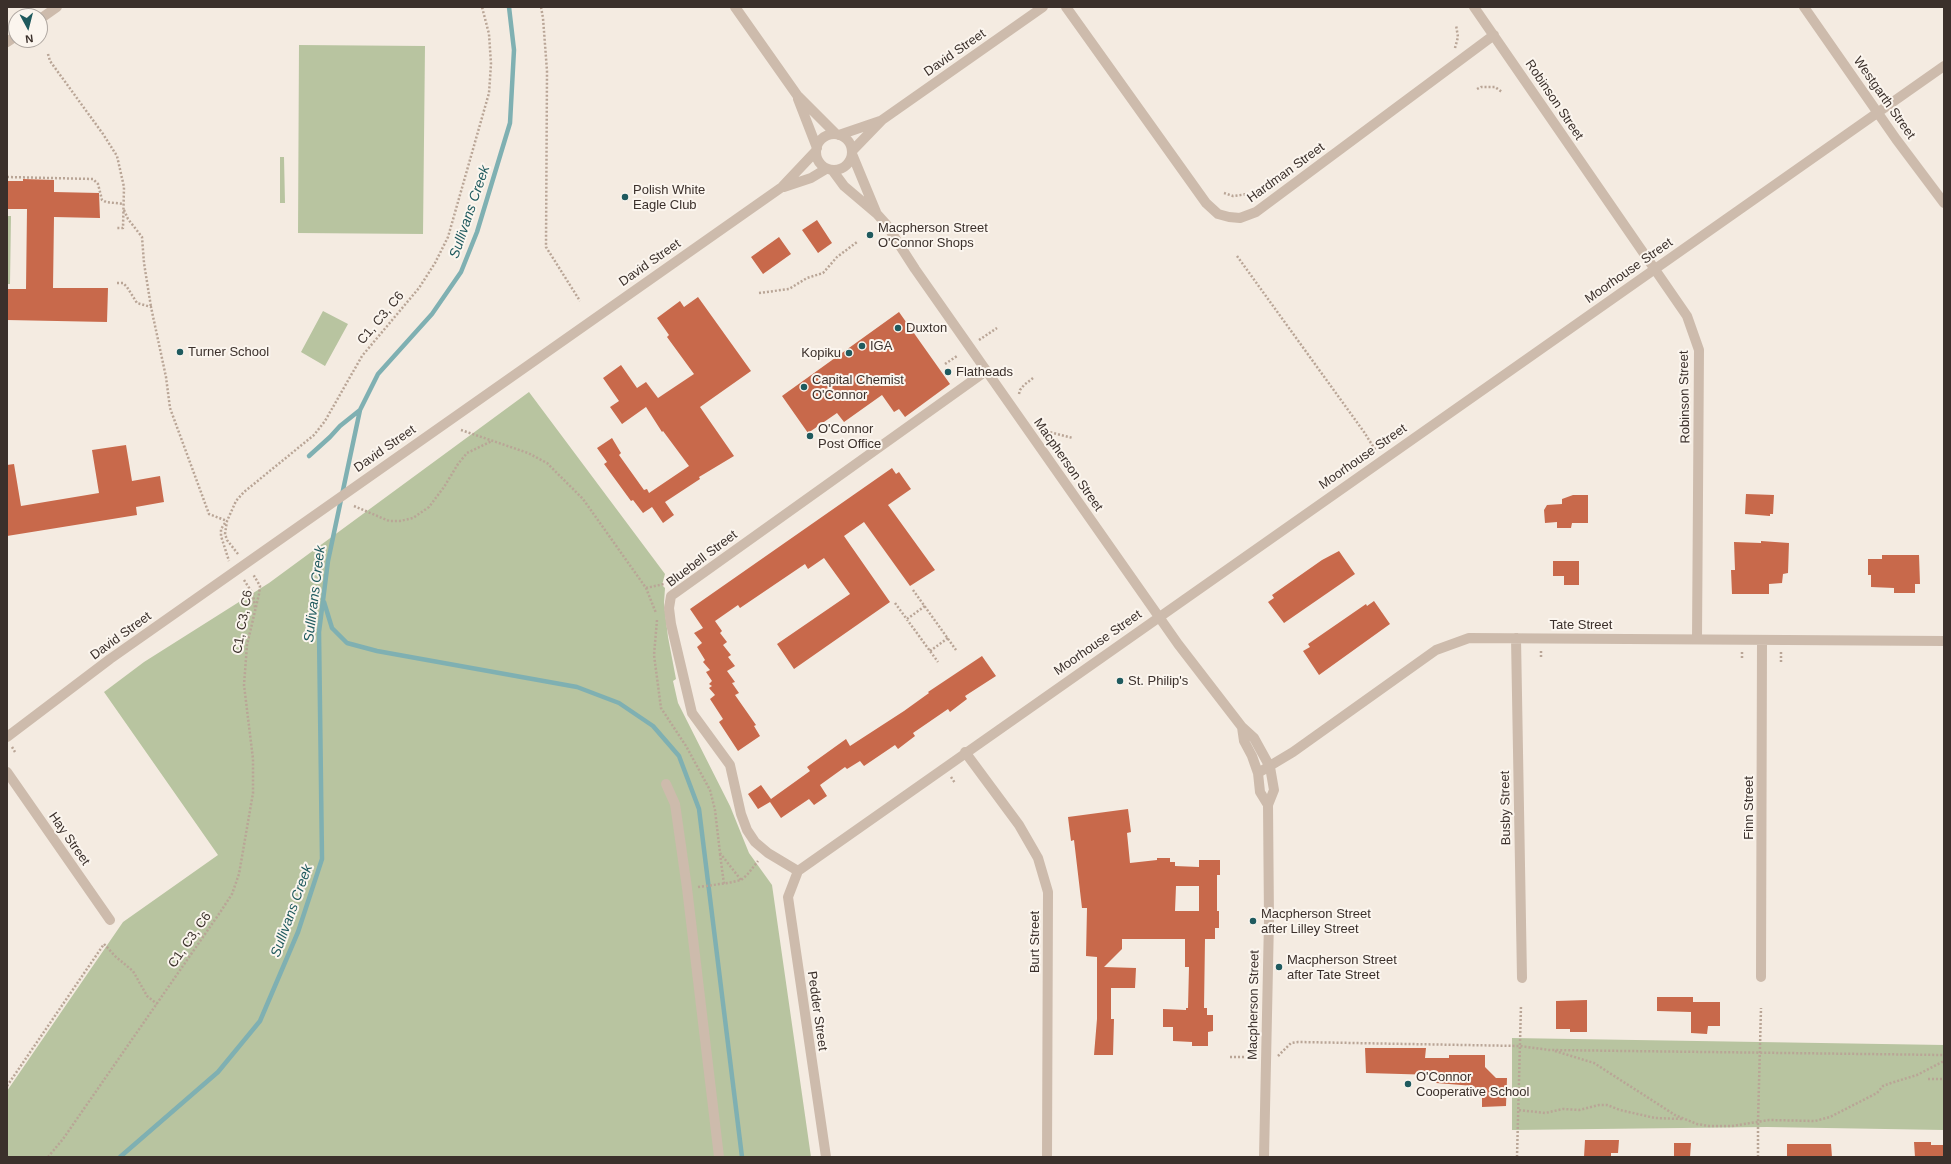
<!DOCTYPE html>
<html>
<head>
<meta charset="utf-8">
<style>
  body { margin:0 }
  #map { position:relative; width:1951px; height:1164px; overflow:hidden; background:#f4ebe1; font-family:Helvetica,sans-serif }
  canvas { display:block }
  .frame { position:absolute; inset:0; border:8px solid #3b302b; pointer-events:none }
  .north { position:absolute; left:8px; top:8px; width:40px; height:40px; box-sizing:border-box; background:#fbf5ee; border:1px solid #aea6a0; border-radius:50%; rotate:173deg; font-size:11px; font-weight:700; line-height:16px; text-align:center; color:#3b302b }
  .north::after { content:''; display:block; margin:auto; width:14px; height:18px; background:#1f5a5e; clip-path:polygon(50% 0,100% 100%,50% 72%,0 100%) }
</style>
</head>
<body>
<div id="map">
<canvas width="1951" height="1164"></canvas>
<div class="frame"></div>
<div class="north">N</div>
</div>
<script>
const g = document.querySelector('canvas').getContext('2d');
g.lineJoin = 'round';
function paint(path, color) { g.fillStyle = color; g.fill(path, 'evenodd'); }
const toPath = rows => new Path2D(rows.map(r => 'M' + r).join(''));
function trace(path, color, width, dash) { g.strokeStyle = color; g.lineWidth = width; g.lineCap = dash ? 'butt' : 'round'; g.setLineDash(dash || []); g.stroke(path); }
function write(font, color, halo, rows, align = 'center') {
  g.font = font + ' Helvetica,sans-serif'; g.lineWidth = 4; g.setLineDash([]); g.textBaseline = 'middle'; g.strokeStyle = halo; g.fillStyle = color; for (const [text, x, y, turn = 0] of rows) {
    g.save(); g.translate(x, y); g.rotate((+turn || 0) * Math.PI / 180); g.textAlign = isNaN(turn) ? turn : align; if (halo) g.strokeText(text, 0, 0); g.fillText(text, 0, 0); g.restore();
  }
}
const green = toPath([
  [299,45,425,46,423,234,298,233],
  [280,157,284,157,285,203,280,203],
  [7,216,11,216,10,284,7,284],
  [323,311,348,324,325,366,301,352],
  [529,392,665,574,662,585,665,588,664,603,668,637,676,679,673,681,678,703,730,806,749,853,772,885,811,1157,7,1157,7,1091,123,922,218,855,104,692,144,662,269,583],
  [1512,1038,1944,1045,1944,1130,1767,1127,1512,1130]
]);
const stream = toPath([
  [309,456,330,437,340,426,360,410],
  [324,602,332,628,347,643,377,651,577,687,619,703,653,726,679,756,699,809,742,1157],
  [120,1157,218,1072,260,1021,298,932,322,859,319,632,328,561,360,410,378,374,432,314,461,272,477,232,510,123,514,50,509,7]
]);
const building = toPath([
  [23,179,54,180,54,192,99,193,100,218,54,217,53,288,108,288,107,322,7,320,7,289,26,289,27,209,7,209,7,181,23,181],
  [817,220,832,243,818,253,802,230],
  [779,237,791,254,763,274,751,257],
  [698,297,751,371,700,407,734,456,699,477,700,479,665,502,674,515,663,523,652,507,643,513,633,500,631,501,604,464,607,462,597,448,612,438,621,453,619,455,644,490,647,489,649,493,689,466,663,431,662,432,646,407,622,424,610,407,619,401,603,378,621,365,637,388,646,382,658,398,694,374,667,337,669,335,657,318,680,301,684,307],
  [899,312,950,384,905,417,899,409,894,412,882,395,844,422,837,413,808,433,782,396],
  [126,445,132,481,160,476,164,502,136,507,137,515,7,536,7,465,14,464,21,506,99,493,92,450],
  [892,468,896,474,899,472,911,489,888,505,935,570,910,586,864,522,844,536,890,602,794,669,777,644,850,594,824,558,808,569,805,564,740,608,738,605,715,621,722,631,720,633,727,642,723,645,731,655,728,657,735,666,727,671,735,682,732,683,739,693,735,695,756,725,754,726,760,736,738,751,719,722,723,719,710,699,715,695,709,688,712,686,709,684,712,681,706,672,710,670,703,662,705,660,697,647,702,643,694,633,703,628,690,609],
  [1746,494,1774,495,1773,514,1770,514,1770,516,1745,514],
  [1573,495,1588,495,1588,523,1572,523,1571,528,1557,528,1557,522,1545,523,1544,510,1547,505,1562,504,1562,499],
  [1761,541,1789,543,1788,573,1783,574,1782,583,1769,584,1769,594,1732,594,1731,570,1735,570,1734,542,1761,543],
  [1339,551,1355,574,1284,623,1268,602,1274,598,1272,595,1322,560],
  [1882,555,1919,555,1920,584,1915,584,1915,593,1894,593,1894,588,1871,587,1871,575,1868,575,1868,559,1882,559],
  [1553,561,1579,561,1579,585,1564,585,1564,576,1553,576],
  [1374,601,1390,624,1319,675,1303,651,1310,647,1308,644,1366,604,1367,606],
  [982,656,996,676,965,696,967,699,950,712,948,709,913,733,915,736,898,749,895,745,864,766,860,761,847,769,845,767,820,785,827,796,814,805,809,799,781,818,770,802,758,809,748,794,761,785,771,799,810,771,807,767,846,739,850,746,904,711,929,693,928,692],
  [1128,809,1131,832,1127,833,1130,863,1157,860,1157,858,1170,858,1170,862,1175,862,1175,866,1199,867,1199,860,1220,860,1220,875,1217,875,1217,911,1219,911,1219,928,1215,928,1215,939,1205,939,1204,1008,1207,1008,1207,1015,1213,1015,1213,1031,1208,1032,1208,1046,1192,1046,1192,1042,1173,1041,1173,1027,1163,1027,1163,1009,1186,1010,1186,1008,1188,1008,1189,967,1185,967,1185,939,1122,939,1122,949,1104,967,1136,968,1135,988,1111,988,1111,1019,1114,1019,1113,1055,1094,1055,1097,1019,1097,957,1086,956,1087,908,1082,908,1074,840,1071,841,1068,817],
  [1176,886,1199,886,1199,911,1175,911],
  [1657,997,1693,997,1693,1002,1720,1002,1720,1026,1708,1026,1707,1034,1691,1033,1691,1012,1657,1011],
  [1587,1000,1587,1032,1570,1032,1570,1029,1556,1029,1556,1001],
  [1365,1048,1426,1048,1425,1058,1449,1058,1449,1055,1485,1055,1485,1067,1496,1078,1507,1078,1506,1106,1482,1107,1482,1095,1474,1086,1436,1083,1436,1075,1366,1073],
  [1585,1140,1619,1140,1618,1153,1611,1153,1611,1157,1584,1157],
  [1914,1142,1931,1142,1931,1145,1944,1145,1944,1157,1915,1157],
  [1674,1143,1691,1143,1690,1157,1674,1157],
  [1787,1144,1831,1144,1832,1157,1787,1157]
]);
const path = toPath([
  [541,7,543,18,547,71,546,247,580,301],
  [1455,48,1458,37,1456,25],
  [48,54,50,61,103,134,117,156,124,187,123,228,117,228],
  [1477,89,1481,87,1495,87,1502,92],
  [7,177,93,179,98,184,102,200,106,202,124,204],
  [1224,193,1233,196,1248,194],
  [124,210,128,219,142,237,144,263,151,307],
  [1237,256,1364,432,1376,451],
  [117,283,123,283,127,287,137,303,151,307,166,377,170,408,209,514,227,521],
  [759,293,789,289,807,278,823,273,837,257,857,242],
  [979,340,997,328],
  [945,364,957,356],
  [1019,394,1020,390,1024,385,1033,378],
  [1043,429,1049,432,1073,438],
  [461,430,528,453,547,463,583,499,646,588,656,613],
  [354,506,389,521,400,521,413,518,429,507,444,487,458,464,467,453,492,441],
  [225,523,221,529,221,536,229,561],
  [238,554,227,540,225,534,227,521,236,501,244,492,314,435,325,421,362,356,419,288,435,263,448,237,489,93,491,64,489,34,482,7],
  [244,580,253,594,255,608],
  [646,588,664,584],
  [913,590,956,650],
  [895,603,938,662],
  [907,619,925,606],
  [657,620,654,655,661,708,686,746,710,790,715,810,720,853,741,880],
  [930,651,948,638],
  [1541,651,1541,659],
  [1742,652,1742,660],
  [1781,662,1781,652],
  [12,747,15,752],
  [951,777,955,783],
  [720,854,724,884],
  [698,887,728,883,741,880,747,875,758,861],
  [1555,1051,1594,1063,1675,1115,1697,1124,1709,1126,1732,1126,1769,1120,1815,1121,1830,1117,1877,1093,1883,1086,1891,1083,1917,1075,1944,1061],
  [1278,1056,1291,1043,1298,1042,1520,1046,1549,1050,1944,1055],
  [1230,1057,1253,1057],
  [1928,1079,1944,1079],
  [7,1086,104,944,116,957,133,971,147,996,157,1004],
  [1519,1110,1545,1113,1563,1109,1579,1110,1599,1105,1607,1105,1620,1110,1655,1118,1682,1119],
  [48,1157,63,1139,221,911,232,894,239,874,253,793,253,759,244,685,247,645,259,594,260,586,253,574],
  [1517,1157,1521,1005],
  [1758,1157,1758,1122,1761,1008]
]);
const minor = toPath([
  [735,7,797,95,836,134],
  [1066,7,1206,203,1218,214,1229,217,1240,218,1256,212,1494,35],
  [1474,7,1687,316,1699,350,1697,639],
  [1804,7,1896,139,1944,203],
  [40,19,57,7],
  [7,42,16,36],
  [798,99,817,148],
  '816 152a18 18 0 1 1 36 0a18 18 0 1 1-36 0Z',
  [839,135,880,121],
  [852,151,882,120,1043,7],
  [852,154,876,212],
  [833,171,844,186,877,214,886,224,915,269,1178,644,1242,727,1254,738,1270,767,1274,790,1268,805,1269,920,1264,1157],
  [784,187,811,178,826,169],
  [1516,638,1522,978],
  [1242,727,1244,741,1252,756,1258,773,1260,792,1268,805],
  [7,737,110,659,782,187,816,151],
  [965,752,1019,825,1038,858,1048,892,1047,1157],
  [7,772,110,920],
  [1258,773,1293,752,1436,650,1469,638,1944,641],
  [666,784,675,804,687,888,719,1157],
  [798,871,768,853,755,842,747,830,741,814,730,765,692,713,671,624,669,608,671,596,986,371],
  [1761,977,1762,640],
  [826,1157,788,897,798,871,1944,66]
]);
const markers = [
  [625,197,4,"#1f5a5e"],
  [870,235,4,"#1f5a5e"],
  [898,328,4,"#1f5a5e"],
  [862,346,4,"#1f5a5e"],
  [180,352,4,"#1f5a5e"],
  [849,353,4,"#1f5a5e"],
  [948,372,4,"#1f5a5e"],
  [804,387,4,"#1f5a5e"],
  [810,436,4,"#1f5a5e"],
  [1120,681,4,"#1f5a5e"],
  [1253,921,4,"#1f5a5e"],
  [1279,967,4,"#1f5a5e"],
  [1408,1084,4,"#1f5a5e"]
];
const streetNames = [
  ["David Street",955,53,-35],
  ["Westgarth Street",1884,98,55],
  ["Robinson Street",1554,100,56],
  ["Hardman Street",1286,173,-36],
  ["David Street",650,263,-35],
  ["Moorhouse Street",1629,271,-35],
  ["C1, C3, C6",381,318,-50],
  ["Robinson Street",1685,397,-91],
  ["David Street",385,449,-35],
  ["Moorhouse Street",1363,457,-35],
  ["Macpherson Street",1068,465,55],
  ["Bluebell Street",702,559,-37],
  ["C1, C3, C6",243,622,-80],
  ["Tate Street",1581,625],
  ["David Street",121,636,-36],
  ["Moorhouse Street",1098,643,-35],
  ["Busby Street",1506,808,-91],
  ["Finn Street",1749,808,-90],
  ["Hay Street",69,839,55],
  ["C1, C3, C6",190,940,-55],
  ["Burt Street",1035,942,-90],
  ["Macpherson Street",1254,1005,-89],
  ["Pedder Street",817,1011,82]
];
const poiNames = [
  ["Polish White",633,190],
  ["Eagle Club",633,205],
  ["Macpherson Street",878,228],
  ["O'Connor Shops",878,243],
  ["Duxton",906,328],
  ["IGA",870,346],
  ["Turner School",188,352],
  ["Kopiku",841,353,"right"],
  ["Flatheads",956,372],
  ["Capital Chemist",812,380],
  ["O'Connor",812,395],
  ["O'Connor",818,429],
  ["Post Office",818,444],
  ["St. Philip's",1128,681],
  ["Macpherson Street",1261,914],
  ["after Lilley Street",1261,929],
  ["Macpherson Street",1287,960],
  ["after Tate Street",1287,975],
  ["O'Connor",1416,1077],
  ["Cooperative School",1416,1092]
];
const waterNames = [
  ["Sullivans Creek",470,212,-71],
  ["Sullivans Creek",315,594,-83],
  ["Sullivans Creek",292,911,-70]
];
paint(green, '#b8c4a0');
trace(stream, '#7fb0b2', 4.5);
paint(building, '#c8694b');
trace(path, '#b9a596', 2.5, [2, 2]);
trace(minor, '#cdbbac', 10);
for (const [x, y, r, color] of markers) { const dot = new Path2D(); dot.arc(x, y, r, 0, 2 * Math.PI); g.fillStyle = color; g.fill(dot); trace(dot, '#fbf5ee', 1.5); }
write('13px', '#3b302b', '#fbf5ee', streetNames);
write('13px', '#3b302b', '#fbf5ee', poiNames, 'left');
write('italic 14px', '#1f5a5e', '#fbf5ee', waterNames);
</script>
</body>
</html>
